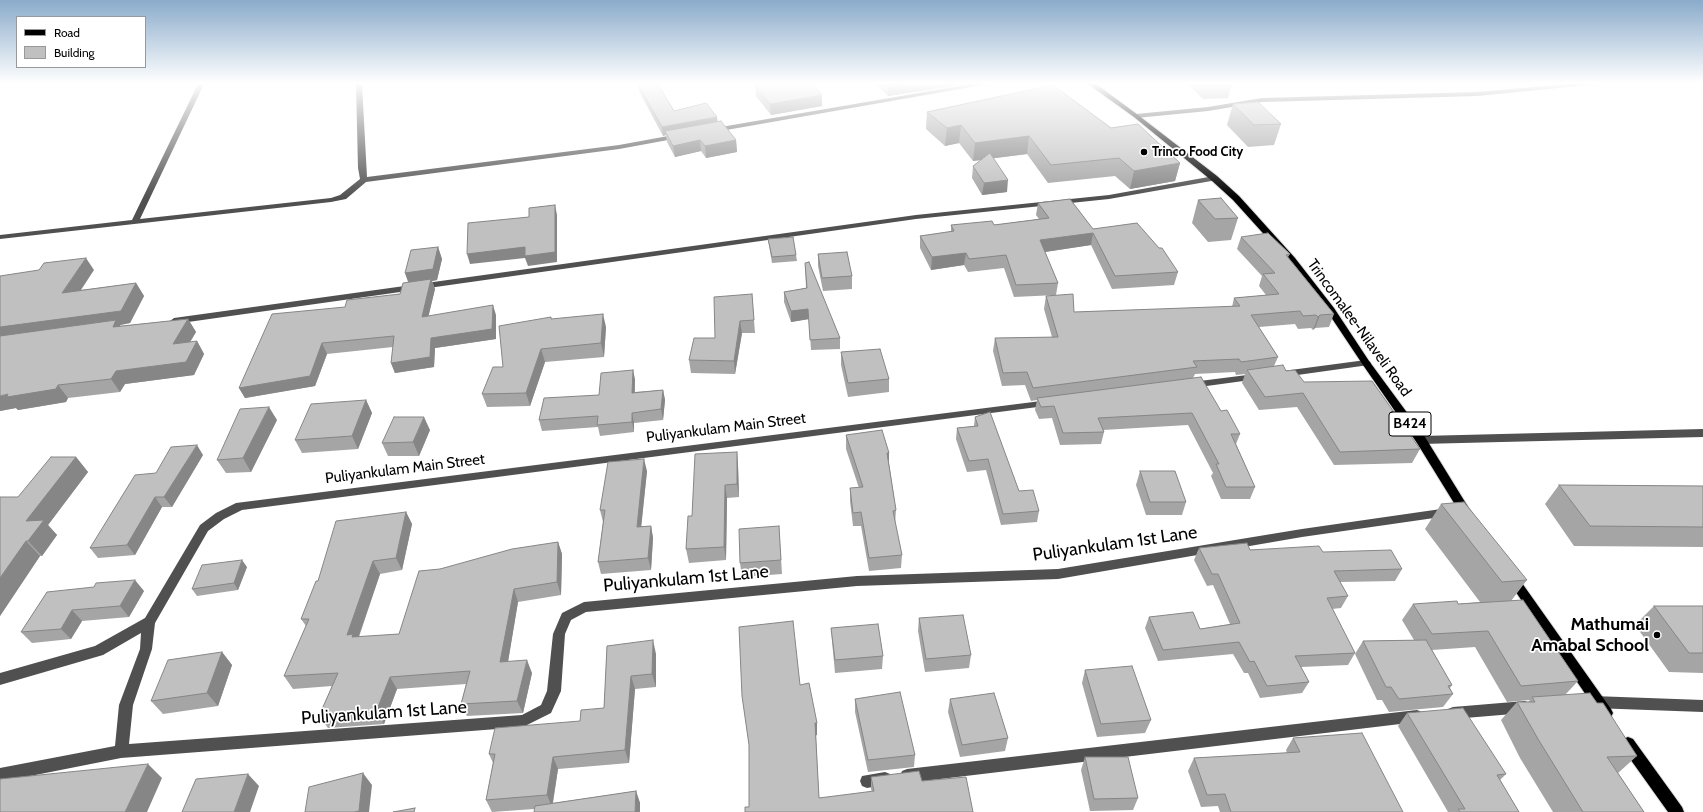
<!DOCTYPE html>
<html>
<head>
<meta charset="utf-8">
<style>
  body { margin:0 }
  #map { position:relative; width:1703px; height:812px; overflow:hidden; background:#fff; font-family:Cabin,sans-serif }
  canvas { display:block }
  .legend { position:absolute; left:16px; top:16px; width:130px; height:52px; box-sizing:border-box; background:#fff; border:1px solid #999; margin:0; padding:5px 7px; list-style:none; font-size:12px; color:#000 }
  .legend li { display:flex; align-items:center; gap:8px; height:20px }
  .legend b { width:20px; border:1px solid #999 }
</style>
</head>
<body>
<div id="map">
<canvas width="1703" height="812"></canvas>
<ul class="legend">
<li><b style="height:5px;background:#000"></b>Road</li>
<li><b style="height:11px;background:#c0c0c0"></b>Building</li>
</ul>
</div>
<script>
const g = document.querySelector('canvas').getContext('2d');
g.lineJoin = 'round';
const toPath = rows => new Path2D(rows.map(r => 'M' + r).join(''));
function trace(path, color, width, dash) { g.strokeStyle = color; g.lineWidth = width; g.lineCap = dash ? 'butt' : 'round'; g.setLineDash(dash || []); g.stroke(path); }
function paint(path, color) { g.fillStyle = color; g.fill(path, 'evenodd'); }
function write(font, color, halo, rows, align = 'center') {
  g.font = font + ' Cabin,sans-serif'; g.lineWidth = 3.5; g.setLineDash([]); g.textBaseline = 'middle'; g.strokeStyle = halo; g.fillStyle = color; for (const [text, x, y, turn = 0] of rows) {
    g.save(); g.translate(x, y); g.rotate((+turn || 0) * Math.PI / 180); g.textAlign = isNaN(turn) ? turn : align; if (halo) g.strokeText(text, 0, 0); g.fillText(text, 0, 0); g.restore();
  }
}
const minor = toPath([
  [198,84,204,84,140,219,331,198,340,195,360,179,358,168,356,84,362,84,367,177,619,145,679,134,682,136,679,138,619,149,366,182,346,199,331,202,0,239,0,235,132,220,198,84],
  [971,84,988,84,715,132,712,130,715,128,971,84],
  [1568,84,1599,84,1477,96,1262,102,1208,111,1136,118,1133,116,1136,114,1208,107,1262,98,1477,92,1568,84],
  [1214,176,1217,176,1217,180,1109,199,916,219,174,324,170,321,174,318,916,215,1109,195,1214,176],
  [1366,360,1369,361,1371,363,1369,365,1283,377,1278,374,1283,371,1366,360],
  [1255,374,1260,377,1258,379,1192,388,1187,385,1192,382,1255,374],
  [1049,400,1053,401,1054,403,1053,405,242,510,224,519,208,531,155,623,152,649,133,705,129,744,522,715,541,705,547,691,553,634,562,613,584,602,857,576,1058,569,1302,529,1448,508,1452,509,1454,512,1452,515,1448,516,1302,537,1058,579,857,586,586,612,571,620,565,634,561,691,551,713,523,727,121,758,0,782,0,768,115,746,119,705,140,649,141,633,103,655,0,685,0,673,95,646,145,618,200,525,216,513,236,503,1049,400],
  [1703,429,1703,437,1421,444,1417,443,1416,440,1417,437,1421,436,1703,429],
  [1593,696,1703,700,1703,712,1593,708,1588,706,1586,702,1588,698,1593,696],
  [1525,701,1530,703,1532,707,1530,711,1525,713,1453,719,1448,717,1446,713,1448,709,1453,707,1525,701],
  [1417,710,1422,712,1424,716,1422,720,1417,722,907,783,902,781,900,776,902,771,907,769,1417,710],
  [885,772,890,774,892,779,890,784,867,788,862,786,860,781,862,776,885,772]
]);
const major = toPath([
  [1088,84,1096,84,1138,115,1217,176,1239,196,1295,258,1334,308,1369,361,1425,437,1470,510,1472,513,1470,516,1466,517,1462,516,1417,443,1363,365,1327,311,1289,262,1233,200,1211,180,1134,117,1088,84],
  [1513,574,1517,576,1611,709,1613,713,1611,717,1606,719,1601,717,1509,582,1507,579,1509,576,1513,574],
  [1628,737,1633,739,1682,807,1684,812,1668,812,1623,749,1621,744,1623,739,1628,737]
]);
const wall = toPath([
  [638,84,658,84,674,111,717,122,736,140,737,152,706,158,701,151,675,157,667,142,666,135,663,136,639,91],
  [876,84,966,84,888,96],
  [1188,84,1232,84,1228,98,1203,99],
  [755,85,822,95,822,106,771,115,756,96],
  [1233,104,1281,124,1274,145,1248,147,1227,125],
  [927,112,1111,128,1180,163,1175,181,1130,189,1115,176,1048,183,1027,154,993,158,1007,192,982,195,972,178,973,166,981,160,973,161,959,143,945,146,926,129],
  [1198,200,1238,218,1231,240,1208,242,1192,223],
  [1038,203,1093,229,1178,272,1174,285,1112,289,1091,245,1045,252,1058,283,1056,295,1014,297,1004,268,968,272,964,265,931,270,920,248,920,236,951,232,951,225,994,225,1039,219,1036,215],
  [1241,237,1290,254,1288,257,1334,314,1329,327,1315,328,1313,330,1311,328,1298,329,1295,324,1259,327,1278,357,1274,366,1286,371,1304,382,1420,449,1412,463,1334,465,1297,407,1259,410,1242,383,1245,374,1236,375,1235,372,1195,374,1193,378,1240,434,1236,444,1255,487,1250,499,1221,499,1211,476,1213,473,1188,425,1103,430,1104,432,1101,444,1060,445,1052,418,1039,419,1035,410,1037,400,1031,401,1025,385,1002,386,993,351,995,338,1052,337,1044,309,1046,296,1074,312,1232,307,1234,298,1266,295,1259,286,1262,276,1237,249],
  [768,239,796,255,797,261,772,263],
  [438,247,442,259,437,280,432,281,435,289,428,316,496,315,496,339,435,348,434,367,395,373,391,363,393,347,327,354,315,386,245,398,239,388,345,307,400,294,408,282,405,273],
  [818,254,852,276,852,289,823,291,818,266],
  [805,263,840,338,840,349,811,350,809,319,791,322,784,302,784,292,806,288],
  [94,270,81,290,136,283,144,296,130,323,120,325,120,326,188,319,196,332,190,342,197,341,204,354,194,375,125,384,120,392,68,398,66,402,18,410,16,408,0,411],
  [752,294,755,333,742,333,735,374,691,373,689,360,715,338],
  [551,319,606,327,604,357,545,362,530,406,487,407,482,394,503,367],
  [841,352,889,379,889,392,848,397,841,365],
  [633,370,635,380,635,392,663,390,665,400,663,420,634,423,634,432,600,436,598,427,542,431,539,420,599,395],
  [366,400,372,413,358,449,302,453,295,440],
  [975,417,1019,491,1039,511,1037,522,1001,525,986,470,967,472,956,439,957,428,974,426],
  [277,420,251,472,226,473,217,460],
  [430,430,419,456,388,456,382,443],
  [846,435,889,453,889,463,896,510,895,524,902,555,901,568,869,571,861,526,853,526,850,501,850,488,859,488,846,449],
  [737,452,738,465,739,497,727,498,726,560,689,563,686,549,692,516],
  [203,455,172,507,162,507,135,555,98,558,90,548,156,473],
  [76,457,88,472,48,525,57,535,42,556,40,556,0,616,0,497,18,497],
  [647,471,641,526,651,526,653,538,651,570,601,574,598,562,603,522,600,510],
  [1140,471,1186,502,1182,515,1146,515,1136,485],
  [1559,485,1703,486,1703,547,1574,546,1545,504],
  [1441,504,1527,580,1511,601,1578,681,1565,695,1597,703,1637,756,1618,773,1644,812,1553,812,1520,758,1501,720,1517,702,1528,702,1530,700,1507,702,1475,647,1432,650,1452,685,1450,688,1453,694,1443,707,1389,712,1382,700,1377,700,1355,654,1363,641,1414,640,1402,620,1413,604,1458,604,1480,602,1425,529],
  [406,512,412,524,402,570,380,574,359,637,399,634,440,569,558,542,562,554,561,595,518,602,508,661,532,673,523,713,467,716,461,704,466,684,397,689,384,724,328,728,319,716,332,686,293,689,284,676,306,626,301,619,318,581],
  [779,526,782,574,742,577,740,563],
  [1199,548,1323,552,1402,569,1395,581,1340,582,1348,596,1341,608,1332,609,1355,653,1348,665,1301,667,1309,682,1302,693,1260,698,1248,673,1244,673,1233,654,1158,661,1145,628,1149,617,1200,629,1230,624,1213,585,1207,586,1194,560],
  [247,567,238,590,197,596,192,589],
  [144,591,129,617,82,621,71,639,32,643,21,632,47,592],
  [1654,606,1703,606,1703,673,1669,672,1635,625],
  [919,618,971,655,969,668,925,672,918,631],
  [831,628,883,656,882,669,835,673,832,641],
  [607,646,656,654,656,687,635,689,629,763,558,769,553,803,636,791,640,803,534,809,492,812,486,800,493,763,489,754,580,721,604,708],
  [222,652,232,665,218,706,163,714,151,701],
  [1085,670,1151,720,1145,733,1097,737,1082,683],
  [800,685,817,723,817,735,816,735,819,798,872,792,871,789,871,777,922,781,973,812,749,807],
  [855,699,915,755,914,767,868,772,855,712],
  [950,699,1008,738,1005,751,960,757,948,712],
  [1407,713,1506,774,1500,780,1519,812,1448,812,1398,726],
  [1293,738,1403,812,1220,812,1218,806,1201,807,1188,771,1194,758,1287,753,1286,750],
  [1085,757,1138,798,1133,810,1090,811,1081,770]
]);
const shadedWall = toPath([
  [907,84,966,84,888,96,888,87],
  [822,95,822,106,771,115,770,104],
  [717,117,718,126,665,131,666,135,663,136,662,127],
  [961,125,959,143,945,146,947,128],
  [1029,136,1027,154,973,161,975,143],
  [700,140,701,151,675,157,673,146],
  [736,140,737,152,706,158,705,146],
  [1180,163,1175,181,1130,189,1134,171],
  [1008,180,1007,192,982,195,984,183],
  [555,205,557,215,557,262,528,266,525,258,470,264,467,254],
  [1093,233,1091,245,1038,253,1040,240],
  [438,247,442,259,437,280,432,281,435,289,426,327,405,273],
  [966,253,964,265,931,270,932,257],
  [86,258,94,270,71,305,62,293],
  [136,283,144,296,130,323,120,325,125,333,0,341,0,327],
  [493,305,496,315,496,339,435,348,434,367,395,373,391,363,431,338],
  [808,309,809,319,791,322,791,311],
  [603,314,606,327,604,357,601,343],
  [1320,315,1315,328,1313,330,1318,317],
  [188,319,196,332,181,357,173,344],
  [740,321,742,333,735,374,734,361],
  [197,341,204,354,194,375,125,384,120,392,111,379,116,371],
  [322,343,327,354,315,386,245,398,239,388],
  [541,349,545,362,530,406,526,393],
  [633,370,635,380,634,403,632,393],
  [58,385,68,398,66,402,18,410,16,408,0,411,0,396],
  [663,390,665,400,663,420,661,409],
  [366,400,372,413,358,449,352,436],
  [269,407,277,420,251,472,243,458],
  [632,413,634,423,634,432,632,422],
  [424,417,430,430,419,456,413,442],
  [197,445,203,455,172,507,164,497],
  [737,452,738,465,739,497,737,484],
  [887,453,889,453,889,466],
  [76,457,88,472,48,525,57,535,42,556,28,541,26,521],
  [644,459,647,471,640,539,637,527],
  [725,485,727,498,726,560,724,547],
  [155,497,162,507,135,555,127,545],
  [406,512,412,524,402,570,396,558],
  [651,526,653,538,651,570,648,558],
  [26,541,40,556,0,616,0,578],
  [558,542,562,554,561,595,557,582],
  [242,560,247,567,238,590,234,583],
  [373,561,380,574,357,641,347,635],
  [135,580,144,591,129,617,120,606],
  [514,589,518,602,506,674,500,662],
  [72,610,82,621,71,639,61,629],
  [653,640,656,654,656,687,652,674],
  [222,652,232,665,218,706,207,693],
  [527,660,532,673,523,713,517,701],
  [631,676,635,689,629,763,625,750],
  [390,677,397,689,384,724,376,712],
  [815,723,817,723,817,735,815,736],
  [553,757,558,769,552,807,547,795],
  [148,764,162,778,147,812,125,812],
  [363,773,372,785,369,812,354,812],
  [248,774,259,786,250,812,234,812],
  [636,791,640,803,640,812,635,812]
]);
const building = toPath([
  [638,84,658,84,674,111,706,103,717,117,662,127,638,84],
  [761,84,812,84,822,95,770,104,755,85,761,84],
  [886,84,907,84,888,87,886,84],
  [1053,85,1111,128,1138,124,1180,163,1134,171,1119,158,1051,165,1029,136,975,143,961,125,947,128,927,112,1053,85],
  [1258,102,1281,124,1254,125,1233,104,1258,102],
  [721,121,736,140,705,146,700,140,673,146,665,131,721,121],
  [990,153,1008,180,984,183,973,166,990,153],
  [1221,198,1238,218,1215,219,1198,200,1221,198],
  [1070,199,1093,229,1137,223,1159,248,1162,248,1178,272,1115,276,1093,233,1040,240,1058,283,1016,285,1006,255,969,259,966,253,932,257,920,236,954,231,951,225,992,221,994,225,1049,218,1038,203,1070,199],
  [555,205,555,252,525,256,525,247,467,254,468,223,529,217,529,208,555,205],
  [1268,233,1290,254,1286,255,1334,314,1320,315,1318,317,1316,315,1303,316,1300,311,1251,315,1278,357,1241,362,1239,359,1193,361,1197,367,1033,388,1027,372,1003,373,995,338,1058,337,1046,296,1073,294,1074,312,1240,306,1234,298,1279,294,1263,274,1275,273,1241,237,1268,233],
  [793,237,796,255,772,257,768,239,793,237],
  [438,247,433,269,405,273,411,250,438,247],
  [847,252,852,276,822,278,818,254,847,252],
  [86,258,62,293,136,283,121,311,0,327,0,276,39,270,44,263,86,258],
  [809,262,840,338,810,340,808,309,791,311,784,292,807,288,805,263,809,262],
  [431,279,422,317,493,305,492,329,431,338,430,357,391,363,394,336,322,343,310,376,239,388,272,314,345,307,347,300,400,294,403,283,431,279],
  [752,294,754,320,740,321,734,361,689,360,694,338,715,338,714,297,752,294],
  [603,314,601,343,541,349,526,393,482,394,493,367,503,367,499,326,551,317,551,319,603,314],
  [188,319,173,344,197,341,186,362,116,371,111,379,58,385,56,389,7,397,8,394,0,396,0,336,116,320,113,327,188,319],
  [880,349,889,379,848,383,841,352,880,349],
  [1283,365,1286,371,1295,370,1304,382,1372,381,1420,449,1340,452,1303,393,1265,397,1247,370,1283,365],
  [633,370,632,393,663,390,661,409,632,413,632,422,597,425,598,416,539,420,544,398,599,395,601,373,633,370],
  [1201,377,1221,411,1227,410,1240,434,1231,434,1255,487,1226,487,1216,464,1219,464,1192,413,1098,418,1104,432,1063,433,1054,406,1041,407,1037,398,1201,377],
  [366,400,352,436,295,440,311,404,366,400],
  [269,407,243,458,217,460,240,409,269,407],
  [990,412,1019,491,1033,490,1039,511,1003,514,988,459,969,461,957,428,978,426,975,417,990,412],
  [394,417,424,417,413,442,382,443,394,417],
  [882,430,889,453,887,453,896,510,893,511,902,555,869,558,861,512,853,513,850,488,863,487,846,435,882,430],
  [197,445,164,497,155,497,127,545,90,548,135,475,156,473,171,447,197,445],
  [737,452,737,484,725,485,724,547,686,549,688,516,692,516,695,454,737,452],
  [51,457,76,457,26,521,44,520,28,541,26,541,0,578,0,497,18,497,51,457],
  [644,459,637,527,651,526,648,558,598,562,605,510,600,510,608,462,644,459],
  [1140,471,1175,471,1186,502,1150,502,1140,471],
  [1559,485,1703,486,1703,527,1590,526,1559,485],
  [1464,502,1527,580,1502,582,1441,504,1464,502],
  [406,512,396,558,373,561,347,635,353,634,352,637,399,634,419,571,440,569,512,549,558,542,557,582,514,589,500,662,527,660,517,701,461,704,470,671,390,677,376,712,319,716,338,673,284,676,309,619,301,619,316,581,318,581,336,521,406,512],
  [779,526,781,560,740,563,739,529,779,526],
  [1247,543,1250,550,1319,546,1323,552,1391,550,1402,569,1334,571,1348,596,1327,598,1355,653,1295,656,1309,682,1267,686,1254,661,1250,662,1239,642,1163,650,1149,617,1193,612,1200,629,1240,623,1218,574,1212,574,1199,548,1247,543],
  [242,560,234,583,192,589,202,565,242,560],
  [135,580,120,606,72,610,61,629,21,632,47,592,94,587,96,583,135,580],
  [1523,600,1578,681,1521,686,1488,631,1432,634,1413,604,1457,601,1458,604,1523,600],
  [1654,606,1703,606,1703,653,1689,653,1654,606],
  [963,615,971,655,926,659,919,618,963,615],
  [793,621,800,685,809,683,817,723,815,723,819,798,874,791,871,777,919,771,922,781,966,777,973,812,745,812,745,807,749,807,749,745,742,696,739,627,793,621],
  [878,624,883,656,835,660,831,628,878,624],
  [653,640,652,674,631,676,625,750,553,757,547,795,486,800,495,754,489,754,495,728,580,721,581,710,604,708,607,646,653,640],
  [1426,640,1452,685,1448,686,1453,694,1399,699,1391,687,1386,687,1363,641,1426,640],
  [222,652,207,693,151,701,168,660,222,652],
  [1132,666,1151,720,1101,724,1085,670,1132,666],
  [900,692,915,755,868,760,855,699,900,692],
  [994,693,1008,738,962,745,950,699,994,693],
  [1590,693,1597,703,1603,703,1637,756,1607,757,1644,812,1583,812,1538,739,1517,702,1535,702,1532,697,1590,693],
  [1463,708,1506,774,1497,775,1519,812,1460,812,1458,809,1465,809,1407,713,1463,708],
  [1362,733,1403,812,1231,812,1225,794,1207,795,1194,758,1300,752,1293,738,1362,733],
  [1085,757,1128,757,1138,798,1094,799,1085,757],
  [148,764,125,812,0,812,0,779,148,764],
  [363,773,359,811,354,812,305,812,309,787,363,773],
  [248,774,234,812,182,812,196,779,248,774],
  [636,791,635,812,534,812,535,806,636,791],
  [415,808,414,812,393,812,415,808]
]);
const markers = [
  [1144,152,4,"#000"],
  [1657,635,4,"#000"]
];
const farPoinames = [
  ["Trinco Food City",1152,152]
];
const shields = [
  [1410,424,42]
];
const shieldNames = [
  ["B424",1410,424]
];
const streetNames = [
  ["Trincomalee-Nilaveli Road",1359,328,54],
  ["Puliyankulam Main Street",726,428,-7],
  ["Puliyankulam Main Street",405,469,-7]
];
const nearStreetnames = [
  ["Puliyankulam 1st Lane",1115,544,-8],
  ["Puliyankulam 1st Lane",686,579,-5],
  ["Puliyankulam 1st Lane",384,713,-4]
];
const nearPoinames = [
  ["Mathumai",1649,625],
  ["Amabal School",1649,646]
];
trace(major, '#dbdbdb', 2);
paint(minor, '#505050');
paint(major, '#000');
paint(wall, '#a5a5a5');
paint(shadedWall, '#868686');
paint(building, '#c0c0c0');
trace(building, '#868686', 1);
const sky = g.createLinearGradient(0, 0, 0, 198);
sky.addColorStop(0, '#8aabca');
sky.addColorStop(0.42, '#fff');
sky.addColorStop(1, '#ffffff00');
g.fillStyle = sky;
g.fillRect(0, 0, 1703, 198);
for (const [x, y, r, color] of markers) { const dot = new Path2D(); dot.arc(x, y, r, 0, 2 * Math.PI); g.fillStyle = color; g.fill(dot); trace(dot, '#fff', 1.5); }
write('bold 13px', '#000', '#fff', farPoinames, 'left');
for (const [x, y, w] of shields) { const box = new Path2D(); box.roundRect(x - w / 2, y - 12, w, 24, 3); g.fillStyle = '#fff'; g.fill(box); trace(box, '#000', 1); }
write('bold 14px', '#000', null, shieldNames);
write('15px', '#000', '#fff', streetNames);
write('18px', '#000', '#fff', nearStreetnames);
write('bold 18px', '#000', '#fff', nearPoinames, 'right');
</script>
</body>
</html>
